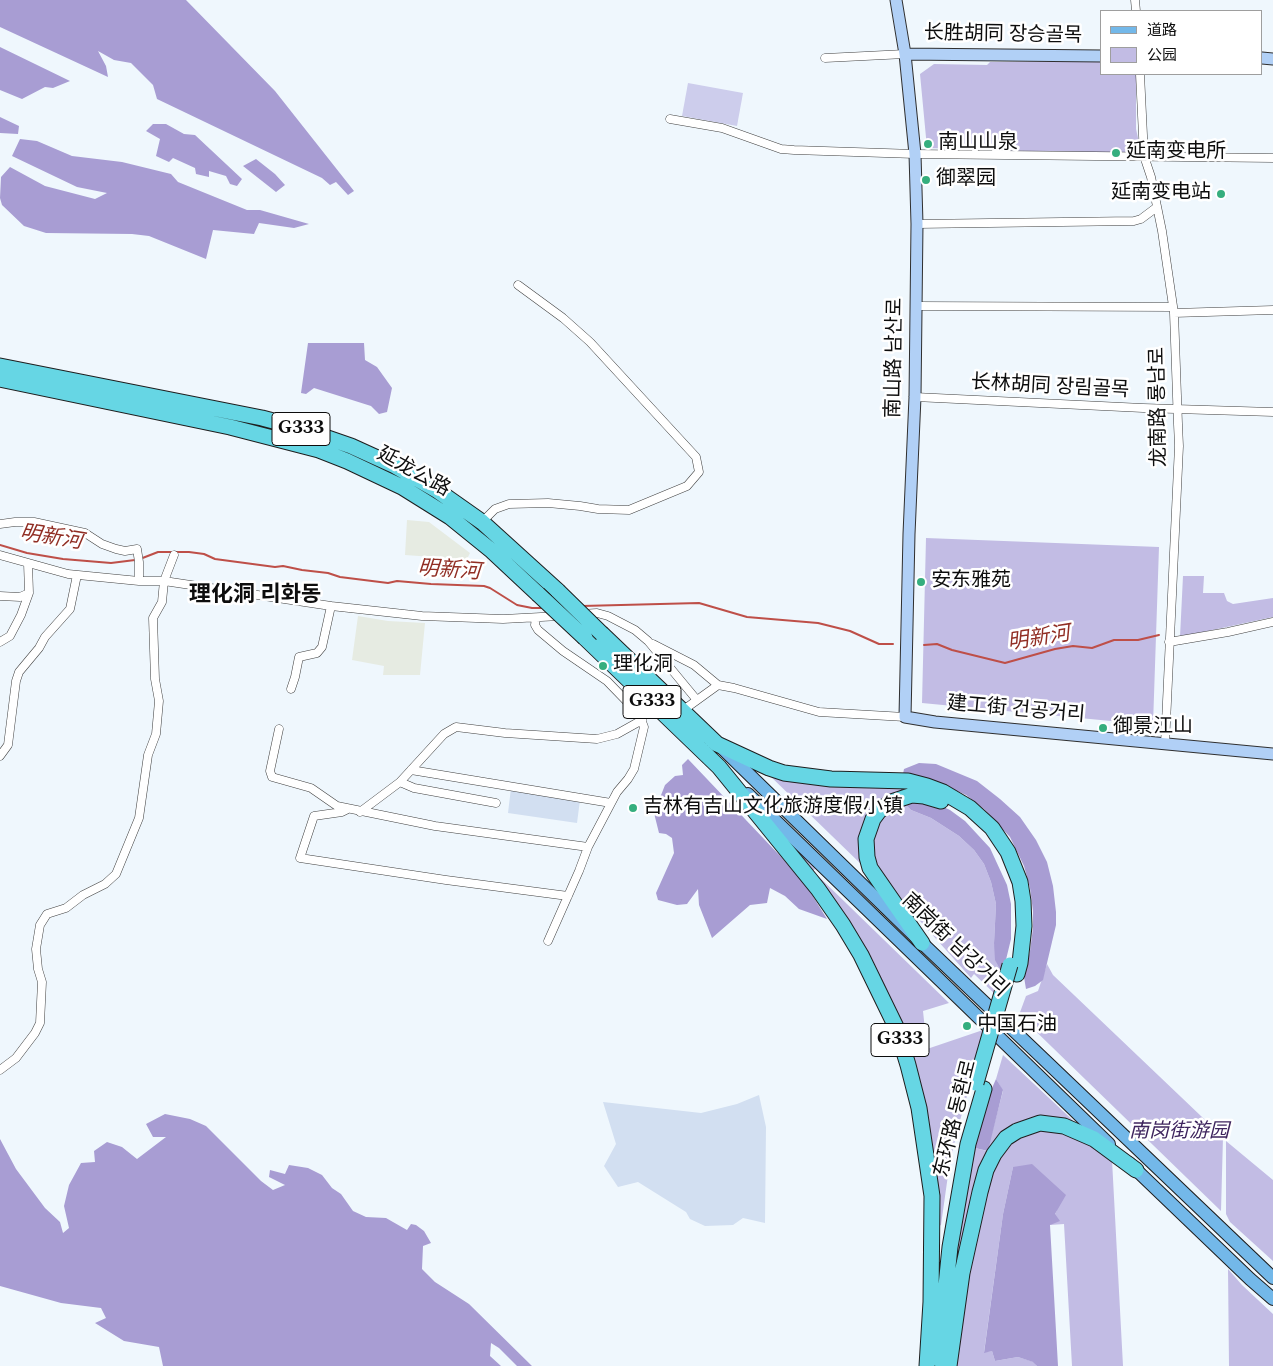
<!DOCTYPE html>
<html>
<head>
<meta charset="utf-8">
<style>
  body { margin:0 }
  #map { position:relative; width:1273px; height:1366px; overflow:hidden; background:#eff7fd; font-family:Spectral,"Noto Sans SC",serif }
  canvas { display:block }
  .legend { position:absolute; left:1100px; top:10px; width:162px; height:65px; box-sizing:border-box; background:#fff; border:1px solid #9e9e9e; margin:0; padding:6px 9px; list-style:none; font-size:15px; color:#0d0d0d }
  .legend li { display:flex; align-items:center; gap:10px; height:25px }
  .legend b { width:25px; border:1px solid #9e9e9e }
</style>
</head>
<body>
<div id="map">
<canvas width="1273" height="1366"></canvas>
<ul class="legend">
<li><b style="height:6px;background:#73b8e9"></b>道路</li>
<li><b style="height:14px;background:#c2bce4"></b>公园</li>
</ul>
</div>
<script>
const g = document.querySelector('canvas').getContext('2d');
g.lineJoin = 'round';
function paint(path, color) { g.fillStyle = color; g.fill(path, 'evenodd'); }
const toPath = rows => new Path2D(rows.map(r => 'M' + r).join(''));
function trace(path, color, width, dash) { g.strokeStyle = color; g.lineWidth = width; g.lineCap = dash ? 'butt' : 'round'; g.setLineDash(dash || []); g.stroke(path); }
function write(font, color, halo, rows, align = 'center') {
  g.font = font + ' Spectral,"Noto Sans SC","Noto Sans KR",serif'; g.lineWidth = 5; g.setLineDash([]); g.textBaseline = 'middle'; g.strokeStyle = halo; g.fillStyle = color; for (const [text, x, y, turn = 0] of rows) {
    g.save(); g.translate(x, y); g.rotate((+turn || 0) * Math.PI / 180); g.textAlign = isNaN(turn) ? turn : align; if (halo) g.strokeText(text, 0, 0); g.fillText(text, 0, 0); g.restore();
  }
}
const industrial = toPath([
  [407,520,429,522,470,553,466,561,461,559,405,555],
  [358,616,388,621,425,623,420,675,383,675,384,666,352,660]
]);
const farmland = toPath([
  [511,788,580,800,577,823,508,813],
  [759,1095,766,1127,765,1223,743,1218,733,1225,705,1226,690,1219,686,1212,638,1182,618,1187,604,1166,616,1144,603,1102,701,1113,737,1104]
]);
const green = toPath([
  [1102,61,1102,74,1136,74,1136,129,1140,147,1132,154,927,148,920,74,934,64,987,65,990,62],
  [926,538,1159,547,1153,725,922,703],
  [1183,576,1204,576,1203,593,1224,593,1227,601,1233,604,1273,598,1273,617,1180,637],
  [767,773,909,785,910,790,879,806,864,867],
  [903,802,911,810,931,818,959,836,974,850,984,864,991,882,996,904,994,943,1003,972,997,996,974,974,971,978,878,874,871,853,877,819],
  [792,845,815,869,813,871,949,1003,923,1011,927,1049,983,1030,985,1033,957,1131,949,1168,941,1225,937,1227,914,1064],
  [1047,964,1053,975,1223,1137,1221,1211,1019,1015,1026,996,1038,991],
  [1003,1055,1079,1126,1050,1118,985,1157,975,1180,950,1300,965,1195,975,1148,987,1151,1003,1091,996,1079],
  [1042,1129,1053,1130,1083,1139,1112,1160,1123,1366,1072,1366,1064,1224,1050,1225,1057,1210,1013,1167,1003,1214,984,1352,992,1351,995,1361,1018,1357,1034,1362,1037,1366,952,1366,956,1328,993,1160,1016,1137],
  [1226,1141,1273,1180,1273,1261,1230,1222,1226,1214],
  [1228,1269,1242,1285,1273,1314,1273,1366,1229,1366]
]);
const forest = toPath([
  [0,0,186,0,275,91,354,191,348,195,336,182,330,185,322,178,157,99,153,85,131,63,114,60,98,51,106,66,108,77,0,27],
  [0,47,70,81,53,88,45,87,22,99,0,90],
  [0,117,19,126,18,134,0,133],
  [153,124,166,124,184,134,195,135,242,179,237,186,230,184,226,176,209,171,209,177,196,174,195,168,173,158,169,162,156,156,160,139,146,131],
  [20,139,37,141,72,156,122,162,171,174,178,182,247,210,260,210,309,224,294,228,259,223,254,234,213,230,206,259,149,236,132,234,46,233,24,226,2,205,0,198,1,177,10,167,45,186,95,199,107,193,77,187,12,156],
  [256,159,275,174,285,185,276,192,243,166],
  [308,343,364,343,365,360,377,367,392,388,387,412,379,414,371,406,314,388,306,394,301,393],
  [688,759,784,860,809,890,827,919,799,909,785,896,770,888,767,903,750,905,712,938,699,905,698,889,687,904,677,905,658,900,656,893,674,853,672,838,666,834,659,833,654,813,665,785,675,776,683,775,682,765],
  [919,763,936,764,977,781,1000,799,1020,817,1036,840,1047,862,1053,886,1056,912,1056,925,1043,980,1035,986,1026,989,1024,977,1030,951,1033,928,1033,911,1030,888,1024,866,1010,837,984,809,966,795,935,781,903,774,904,769],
  [903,802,937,804,950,810,965,821,990,848,1007,885,1011,904,1011,939,1003,972,1000,969,995,960,994,943,996,904,991,882,984,864,974,850,959,836,931,818,911,810],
  [996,1079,1003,1090,988,1151,975,1148,989,1095],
  [165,1114,190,1119,206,1126,261,1181,273,1190,285,1185,269,1177,270,1170,285,1174,289,1165,308,1168,322,1175,332,1188,341,1194,353,1211,366,1217,386,1218,407,1230,411,1224,416,1225,424,1231,431,1243,423,1246,422,1269,435,1282,469,1304,532,1366,517,1366,499,1348,491,1343,490,1356,501,1366,163,1366,159,1347,124,1341,95,1323,106,1318,101,1308,61,1303,0,1286,0,1139,16,1169,45,1208,60,1222,63,1233,69,1228,64,1206,69,1185,81,1163,95,1162,94,1151,107,1142,122,1147,137,1159,166,1137,153,1137,146,1124],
  [1032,1164,1066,1195,1055,1214,1060,1221,1050,1225,1058,1366,1037,1366,1033,1362,1018,1357,995,1361,992,1351,984,1353,1003,1214,1013,1167]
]);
const pitch = toPath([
  [688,83,743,93,737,126,682,116]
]);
const stream = toPath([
  [0,545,27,553,63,559,111,563,135,560],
  [140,559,158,552,189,552,204,554,215,559,275,567,283,566,302,570,328,573,340,577,388,583,397,581,431,584,484,586,490,588,517,605,532,608,542,608],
  [582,606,699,603,747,617,818,623,850,631,879,644,893,644],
  [924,645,937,644,952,650,1005,663,1055,649,1073,646,1092,648,1114,640,1138,640,1159,635]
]);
const street = toPath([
  [1135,0,1136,11],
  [825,58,905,54],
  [1140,74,1144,156,1151,177,1162,231,1174,313,1178,424,1179,446,1165,744],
  [670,119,722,128,781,149,794,150,915,154,1273,158],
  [917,224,1134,221,1141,219,1157,207],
  [916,306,1173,307],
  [1174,313,1273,310],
  [915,397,1143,408,1273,412],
  [482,522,495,509,509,504,548,503,580,506,598,509,629,510,687,486,699,472,696,457,590,342,563,318,518,285],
  [0,524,15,522,34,522,85,533,102,544,116,549,125,551,137,549,139,562,139,581],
  [0,555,68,574,139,581,164,581,331,606,422,616,503,619,560,616],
  [0,596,20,597,29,593,28,563],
  [581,614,597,613,608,616,635,630,648,641,696,699],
  [536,618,535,625,538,630,563,651,607,681,639,714,644,727,634,769,628,779,617,792,588,847,579,871,548,941],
  [0,642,10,636,21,615,29,593],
  [1169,642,1228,632,1273,622],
  [653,644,694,665,718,685,734,688,819,712,905,717],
  [291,689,295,677,299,657,317,653,322,647,331,606],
  [682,711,718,685],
  [279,729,270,771,272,777,311,788,337,806,435,826,588,847],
  [0,756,8,745,16,681,19,672,39,648,45,637,70,609,77,575],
  [411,770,611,803],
  [400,782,414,788,496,803],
  [348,809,342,812,314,816,300,858,446,880,568,896],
  [360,812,400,782,444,734,456,727,505,733,597,739,617,734,642,720],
  [0,1070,16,1058,35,1033,40,1023,42,982,38,969,36,949,40,925,47,914,66,908,83,895,105,884,116,874,139,818,148,755,156,734,159,701,155,679,153,618,162,602,164,581,174,555]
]);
const secondary = toPath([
  [896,0,905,54,915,154,917,224,915,397,909,534,905,717,935,722,1273,754],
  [905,54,1102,56],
  [1262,58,1273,59]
]);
const primary = toPath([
  [723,749,922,943,1273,1278],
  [748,794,1109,1144],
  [1129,1163,1250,1279,1273,1299]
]);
const highway = toPath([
  [0,366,262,418,296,427,351,446,395,466,438,491,482,522,558,591],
  [0,379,230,427,319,450,347,461,402,487,450,517,492,551,538,594],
  [602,634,717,744,769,768,784,773,831,779,908,781,927,786,943,792,970,808,992,828,1008,852,1020,882,1023,901,1024,926,1020,963,1017,974],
  [585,638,719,767,818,889,843,925,861,955,897,1029,908,1065,919,1108,932,1196,931,1302,927,1366],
  [922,943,870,868,867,857,866,839,873,819,879,811,891,802,912,795,924,796,941,801],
  [940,1360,941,1334,950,1247,968,1144,984,1089],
  [949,1366,962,1273,980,1192,986,1170,994,1154,1006,1138,1017,1131,1040,1123,1064,1126,1094,1139,1136,1170]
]);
const highwayBridge = toPath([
  [558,591,602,634],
  [538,594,585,638],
  [976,1083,1010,965]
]);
const markers = [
  [928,144,5,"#35ae7e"],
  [1116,153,5,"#35ae7e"],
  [926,180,5,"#35ae7e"],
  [1221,194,5,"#35ae7e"],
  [921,582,5,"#35ae7e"],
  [603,666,5,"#35ae7e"],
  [1103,728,5,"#35ae7e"],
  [633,808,5,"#35ae7e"],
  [967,1026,5,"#35ae7e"]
];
const shields = [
  [301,429,58],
  [652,702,58],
  [900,1040,58]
];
const shieldNames = [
  ["G333",301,429],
  ["G333",652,702],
  ["G333",900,1040]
];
const streetNames = [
  ["长胜胡同 장승골목",1003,36,1],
  ["南山路 남산로",896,358,-89],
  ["长林胡同 장림골목",1050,388,3],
  ["龙南路 룡남로",1160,407,-91],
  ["延龙公路",413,473,29],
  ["建工街 건공거리",1016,711,5],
  ["南岗街 남강거리",954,946,44],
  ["东环路 동환로",957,1119,-76]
];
const poiNames = [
  ["南山山泉",938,144],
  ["延南变电所",1126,153],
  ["御翠园",936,180],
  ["延南变电站",1211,194,"right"],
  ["安东雅苑",931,582],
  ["理化洞",613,666],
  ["御景江山",1113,728],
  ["吉林有吉山文化旅游度假小镇",643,808],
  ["中国石油",977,1026]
];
const parkNames = [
  ["南岗街游园",1179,1133]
];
const waterNames = [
  ["明新河",51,539,9],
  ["明新河",449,572,4],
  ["明新河",1039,640,-9]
];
const quarterNames = [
  ["理化洞 리화동",255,597]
];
paint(industrial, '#e6ebe2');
paint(farmland, '#d2dff1');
paint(green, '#c2bce4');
paint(forest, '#a89dd3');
paint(pitch, '#cdcdec');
trace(stream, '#be4f48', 2);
trace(street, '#404040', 9);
trace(secondary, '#2f2f2f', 13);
trace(primary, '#1e1e1e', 14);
trace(highway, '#1e1e1e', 17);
trace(street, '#fff', 8);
trace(secondary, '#b1d0f6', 11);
trace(primary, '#73b8e9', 12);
trace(highway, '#66d6e4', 15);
trace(highwayBridge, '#1e1e1e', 17, []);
trace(highwayBridge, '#66d6e4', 15);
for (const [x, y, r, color] of markers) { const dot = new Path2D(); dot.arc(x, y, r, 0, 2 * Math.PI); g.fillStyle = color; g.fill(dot); trace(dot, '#fff', 2); }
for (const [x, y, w] of shields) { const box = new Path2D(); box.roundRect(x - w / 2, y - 16.5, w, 33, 4); g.fillStyle = '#fff'; g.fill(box); trace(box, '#0d0d0d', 1); }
write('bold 19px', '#0d0d0d', null, shieldNames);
write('20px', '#0d0d0d', '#fff', streetNames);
write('20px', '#0d0d0d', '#fff', poiNames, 'left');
write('italic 20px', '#3e255e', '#fff', parkNames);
write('italic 21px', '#912e24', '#fff', waterNames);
write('bold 22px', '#0d0d0d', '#fff', quarterNames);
</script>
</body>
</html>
